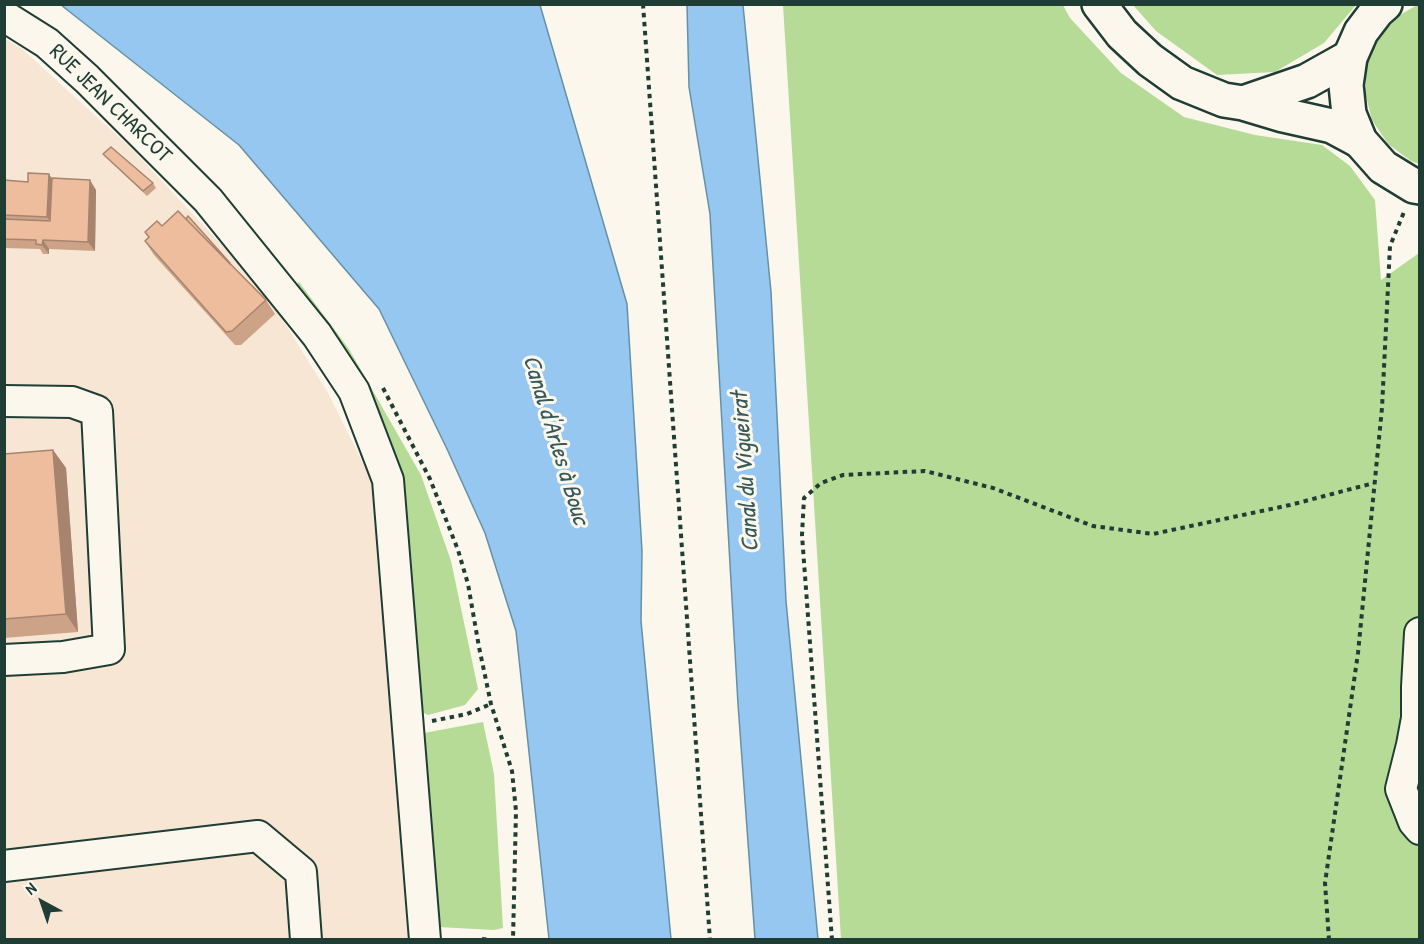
<!DOCTYPE html>
<html>
<head>
<meta charset="utf-8">
<style>
  body { margin:0 }
  #map { position:relative; width:1424px; height:944px; overflow:hidden; background:#fbf7ec; font-family:"Patrick Hand",sans-serif }
  canvas { display:block }
  .frame { position:absolute; inset:0; border:6px solid #1f3d34; pointer-events:none }
  .north { position:absolute; left:12px; top:872px; width:60px; height:60px; -webkit-text-stroke:4px #fbf7ec; paint-order:stroke; rotate:320deg; font-size:16px; font-weight:700; line-height:24px; text-align:center; color:#1f3d34 }
  .north::after { content:''; display:block; margin:auto; width:21px; height:27px; background:#1f3d34; clip-path:polygon(50% 0,100% 100%,50% 72%,0 100%) }
</style>
</head>
<body>
<div id="map">
<canvas width="1424" height="944"></canvas>
<div class="frame"></div>
<div class="north">N</div>
</div>
<script>
const g = document.querySelector('canvas').getContext('2d');
g.lineJoin = 'round';
function paint(path, color) { g.fillStyle = color; g.fill(path, 'evenodd'); }
const toPath = rows => new Path2D(rows.map(r => 'M' + r).join(''));
function trace(path, color, width, dash) { g.strokeStyle = color; g.lineWidth = width; g.lineCap = dash ? 'butt' : 'round'; g.setLineDash(dash || []); g.stroke(path); }
function write(font, color, halo, rows, align = 'center') {
  g.font = font + ' "Patrick Hand",sans-serif'; g.lineWidth = 6; g.setLineDash([]); g.textBaseline = 'middle'; g.strokeStyle = halo; g.fillStyle = color; for (const [text, x, y, turn = 0] of rows) {
    g.save(); g.translate(x, y); g.rotate((+turn || 0) * Math.PI / 180); g.textAlign = isNaN(turn) ? turn : align; if (halo) g.strokeText(text, 0, 0); g.fillText(text, 0, 0); g.restore();
  }
}
const built = toPath([
  [4,38,21,48,131,148,264,290,328,393,371,479,392,615,409,939,5,939]
]);
const green = toPath([
  [1419,4,1420,5,1419,164,1411,161,1388,144,1372,120,1365,92,1367,64,1378,38,1398,16],
  [783,5,1063,5,1070,18,1121,73,1184,117,1255,135,1322,145,1350,166,1375,200,1381,280,1419,253,1419,939,841,939],
  [1133,5,1356,5,1324,43,1275,72,1217,75,1156,31],
  [299,282,349,349,421,475,451,561,478,689,465,705,428,715,418,710,396,488,289,294],
  [483,722,494,774,503,928,494,930,438,927,432,868,424,733]
]);
const water = toPath([
  [61,5,540,5,627,304,642,551,641,621,671,939,549,939,516,631,485,533,447,449,379,309,239,145,61,5],
  [687,5,743,5,771,292,786,601,818,939,755,939,738,704,710,214,689,87,687,5]
]);
const path = toPath([
  [643,4,710,940],
  [383,388,430,479,458,550,468,584,479,647,491,704,512,771,516,811,513,940],
  [432,721,467,714,491,704],
  [482,939,492,940],
  [832,940,802,535,804,498,821,483,843,475,925,471,993,488,1093,526,1153,534,1290,505,1374,483],
  [1329,940,1325,883,1358,653,1382,408,1390,246,1404,212]
]);
const minor = toPath([
  [4,16,47,43,87,79,208,200,317,335,354,391,388,480,425,940],
  [4,401,72,402,97,411,109,649,63,657,4,660],
  [1420,633,1417,687,1417,718,1412,745,1401,789,1414,822,1420,829],
  [4,866,258,836,301,872,306,940]
]);
const major = toPath([
  [1385,4,1377,11,1361,32,1350,57,1346,85,1349,114,1360,141,1383,167,1414,186,1420,187]
]);
const highway = toPath([
  [1099,4,1122,34,1150,60,1182,83,1224,100,1243,103,1283,115,1332,126,1360,141],
  [1243,103,1307,81,1350,57]
]);
const wall = toPath([
  [103,154,153,183,156,188,147,196,107,158],
  [52,178,96,190,95,251,49,249,49,254,43,254,40,249,4,248,4,180,28,182],
  [162,226,230,263,233,267,266,300,275,314,241,345,235,345,154,255,145,241],
  [53,450,66,468,78,632,4,638,4,454]
]);
const shadedWall = toPath([
  [49,174,58,188,57,230,47,217],
  [90,180,96,190,95,251,88,242],
  [43,240,49,249,49,254,42,245],
  [53,450,66,468,78,632,66,614]
]);
const building = toPath([
  [111,147,153,183,143,191,103,154,111,147],
  [28,173,49,174,47,217,4,215,4,180,28,182,28,173],
  [52,178,90,180,88,242,43,240,42,245,36,244,36,240,4,239,4,219,50,221,52,178],
  [178,211,266,300,232,331,226,332,145,241,149,237,145,232,157,221,162,226,178,211],
  [188,216,230,263,230,264,186,219,188,216],
  [53,450,66,614,4,619,4,454,53,450]
]);
const streetNames = [
  ["RUE JEAN CHARCOT",110,104,44]
];
const waterNames = [
  ["Canal d'Arles à Bouc",555,440,73],
  ["Canal du Vigueirat",746,472,-94]
];
paint(built, '#f7e6d4');
paint(green, '#b5db97');
paint(water, '#95c7f1');
trace(water, '#6690a5', 1.5);
trace(minor, '#1f3d34', 34);
trace(major, '#1f3d34', 38);
trace(highway, '#1f3d34', 38);
trace(path, '#1f3d34', 4, [4.5, 4.5]);
trace(minor, '#fbf7ec', 30);
trace(major, '#fbf7ec', 33);
trace(highway, '#fbf7ec', 33);
paint(wall, '#cca387');
paint(shadedWall, '#a6846e');
paint(building, '#edbd9d');
trace(building, '#a6846e', 1.5);
write('22px', '#1f3d34', '#fbf7ec', streetNames);
write('italic 24px', '#37595a', '#fbf7ec', waterNames);
</script>
</body>
</html>
